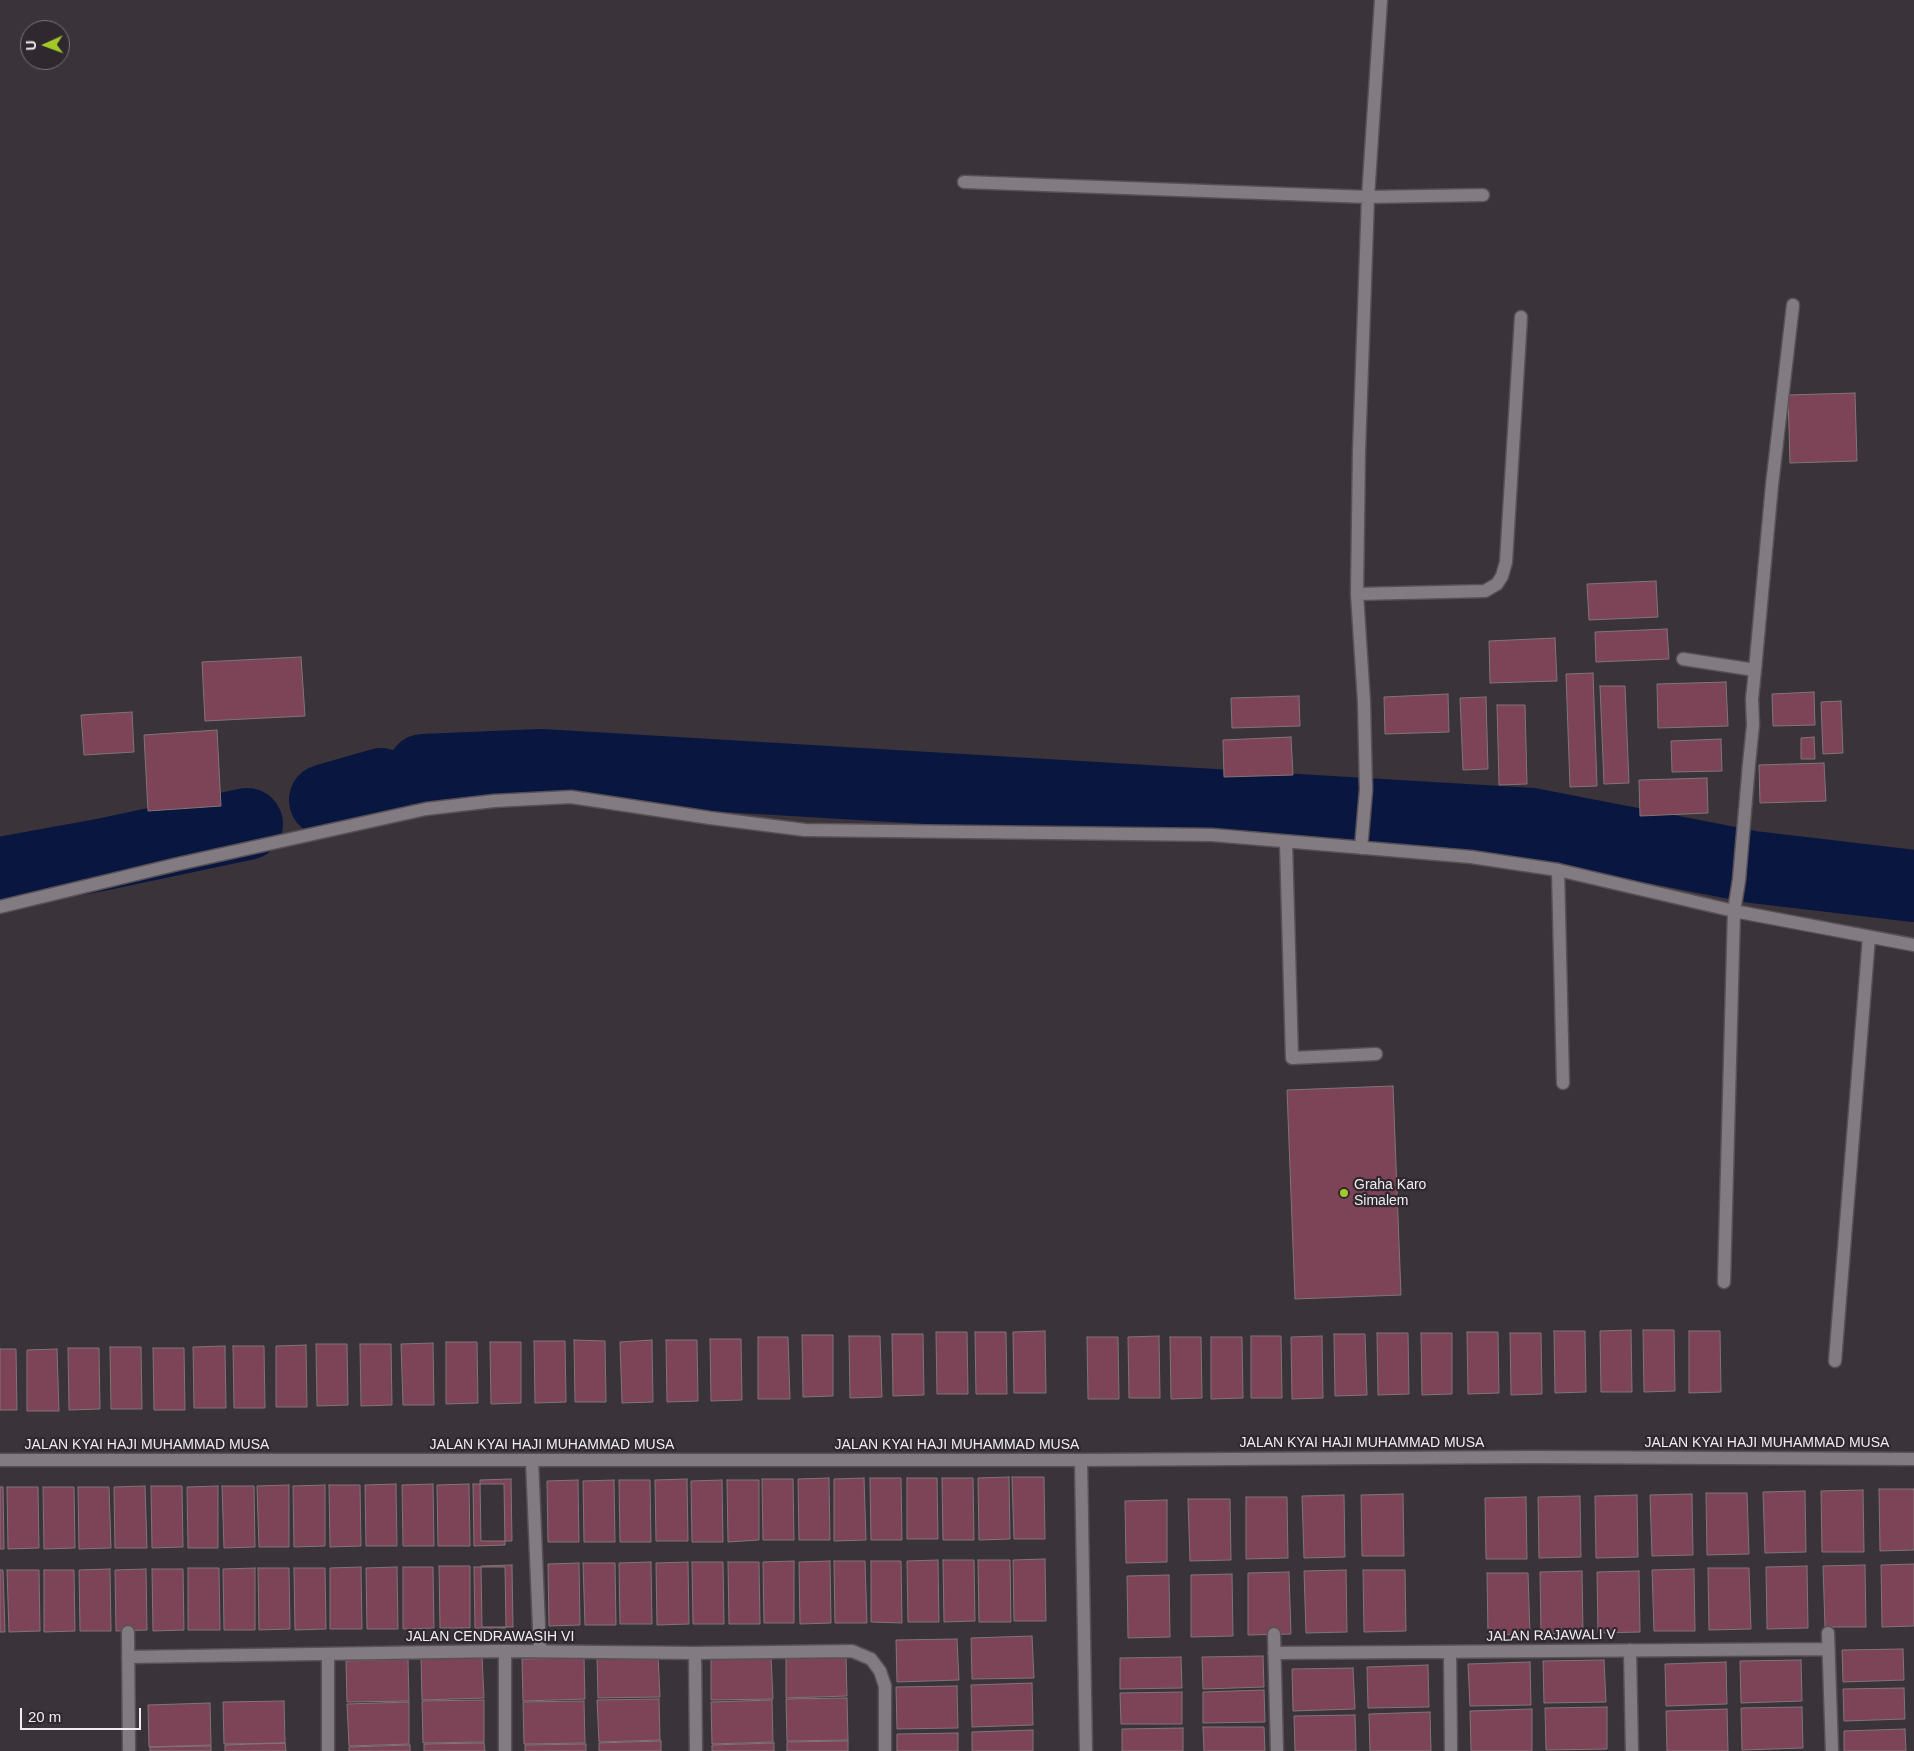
<!DOCTYPE html>
<html>
<head>
<meta charset="utf-8">
<style>
  body { margin:0 }
  #map { position:relative; width:1914px; height:1751px; overflow:hidden; background:#3a3339; font-family:Helvetica,sans-serif }
  canvas { display:block }
  .north { position:absolute; left:20px; top:20px; width:50px; height:50px; box-sizing:border-box; background:#2f292f; border:1px solid #7c777c; border-radius:50%; rotate:268deg; font-size:14px; font-weight:700; line-height:20px; text-align:center; color:#f0ecf0 }
  .north::after { content:''; display:block; margin:auto; width:18px; height:22px; background:#a2c928; clip-path:polygon(50% 0,100% 100%,50% 72%,0 100%) }
  .scale { position:absolute; left:20px; top:1708px; width:121px; height:22px; box-sizing:border-box; border:2px solid #f0ecf0; border-top:0; padding-left:6px; font-size:15px; line-height:18px; white-space:nowrap; color:#f0ecf0; -webkit-text-stroke:4px #2f292f; paint-order:stroke }
</style>
</head>
<body>
<div id="map">
<canvas width="1914" height="1751"></canvas>
<div class="north">U</div>
<div class="scale">20 m</div>
</div>
<script>
const g = document.querySelector('canvas').getContext('2d');
g.lineJoin = 'round';
const toPath = rows => new Path2D(rows.map(r => 'M' + r).join(''));
function trace(path, color, width, dash) { g.strokeStyle = color; g.lineWidth = width; g.lineCap = dash ? 'butt' : 'round'; g.setLineDash(dash || []); g.stroke(path); }
function paint(path, color) { g.fillStyle = color; g.fill(path, 'evenodd'); }
function write(font, color, halo, rows, align = 'center') {
  g.font = font + ' Helvetica,sans-serif'; g.lineWidth = 4.5; g.setLineDash([]); g.textBaseline = 'middle'; g.strokeStyle = halo; g.fillStyle = color; for (const [text, x, y, turn = 0] of rows) {
    g.save(); g.translate(x, y); g.rotate((+turn || 0) * Math.PI / 180); g.textAlign = isNaN(turn) ? turn : align; if (halo) g.strokeText(text, 0, 0); g.fillText(text, 0, 0); g.restore();
  }
}
const river = toPath([
  [423,770,541,765,1532,824,1753,867,1914,886],
  [325,800,381,784],
  [0,873,100,855,247,824]
]);
const building = toPath([
  [1855,393,1857,461,1790,463,1788,395,1855,393],
  [1656,581,1658,617,1589,620,1587,584,1656,581],
  [1667,629,1669,659,1596,662,1595,632,1667,629],
  [1555,638,1557,681,1490,683,1489,641,1555,638],
  [301,657,305,716,205,721,202,662,301,657],
  [1593,673,1597,786,1570,787,1566,674,1593,673],
  [1726,682,1728,726,1658,728,1657,684,1726,682],
  [1600,686,1625,686,1629,783,1604,784,1600,686],
  [1814,692,1815,725,1773,726,1772,694,1814,692],
  [1448,694,1449,732,1385,734,1384,697,1448,694],
  [1299,696,1300,726,1232,728,1231,698,1299,696],
  [1486,697,1488,769,1463,770,1460,698,1486,697],
  [1841,701,1843,753,1823,754,1821,702,1841,701],
  [1497,705,1525,705,1527,784,1499,785,1497,705],
  [132,712,134,752,84,755,81,715,132,712],
  [217,730,221,806,148,811,144,735,217,730],
  [1291,737,1293,775,1224,777,1223,740,1291,737],
  [1814,737,1815,759,1801,759,1801,738,1814,737],
  [1721,739,1722,771,1672,772,1671,741,1721,739],
  [1824,763,1826,801,1760,803,1759,765,1824,763],
  [1707,778,1708,813,1640,816,1639,780,1707,778],
  [1393,1086,1401,1295,1295,1299,1287,1090,1393,1086],
  [1631,1330,1632,1392,1601,1392,1600,1331,1631,1330],
  [1643,1330,1674,1330,1675,1391,1644,1392,1643,1330],
  [1045,1331,1046,1393,1014,1393,1013,1332,1045,1331],
  [1554,1331,1585,1331,1586,1392,1555,1393,1554,1331],
  [1689,1331,1720,1331,1721,1392,1689,1393,1689,1331],
  [936,1332,967,1332,968,1394,937,1394,936,1332],
  [975,1332,1006,1332,1007,1394,976,1394,975,1332],
  [1467,1332,1498,1332,1499,1393,1468,1394,1467,1332],
  [1377,1333,1408,1333,1409,1394,1378,1395,1377,1333],
  [1421,1333,1452,1333,1452,1394,1422,1395,1421,1333],
  [1510,1333,1541,1333,1542,1394,1511,1395,1510,1333],
  [892,1334,923,1334,924,1395,893,1396,892,1334],
  [1334,1334,1365,1334,1367,1395,1335,1396,1334,1334],
  [802,1335,833,1335,833,1396,803,1397,802,1335],
  [849,1336,880,1336,882,1397,850,1398,849,1336],
  [1159,1336,1160,1398,1129,1398,1128,1337,1159,1336],
  [1251,1336,1281,1336,1282,1398,1251,1398,1251,1336],
  [1322,1336,1323,1398,1292,1399,1291,1337,1322,1336],
  [758,1337,788,1337,790,1399,758,1399,758,1337],
  [1087,1337,1118,1337,1119,1399,1088,1399,1087,1337],
  [1170,1337,1201,1337,1202,1398,1171,1399,1170,1337],
  [1211,1337,1242,1337,1243,1398,1211,1399,1211,1337],
  [710,1339,741,1339,742,1400,711,1401,710,1339],
  [574,1340,605,1341,606,1402,575,1402,574,1340],
  [652,1340,653,1402,622,1403,620,1342,652,1340],
  [666,1340,697,1340,698,1401,667,1402,666,1340],
  [534,1341,565,1341,566,1402,535,1403,534,1341],
  [446,1342,477,1342,478,1403,446,1404,446,1342],
  [490,1342,521,1342,521,1403,491,1404,490,1342],
  [433,1343,434,1405,403,1405,401,1344,433,1343],
  [316,1344,347,1344,348,1405,317,1406,316,1344],
  [360,1344,391,1344,392,1405,361,1406,360,1344],
  [306,1345,307,1407,276,1407,276,1346,306,1345],
  [225,1346,226,1408,194,1408,193,1347,225,1346],
  [233,1346,264,1346,265,1408,234,1408,233,1346],
  [110,1347,141,1347,142,1409,111,1409,110,1347],
  [68,1348,99,1348,100,1409,69,1410,68,1348],
  [153,1348,184,1348,185,1410,154,1410,153,1348],
  [0,1349,16,1349,17,1410,0,1410,0,1349],
  [57,1349,59,1411,27,1411,27,1350,57,1349],
  [1009,1477,1010,1539,979,1540,978,1478,1009,1477],
  [1012,1477,1044,1477,1045,1539,1014,1539,1012,1477],
  [829,1478,830,1540,799,1540,798,1479,829,1478],
  [864,1478,866,1540,834,1541,834,1479,864,1478],
  [870,1478,901,1478,902,1540,871,1540,870,1478],
  [907,1478,937,1478,938,1539,907,1539,907,1478],
  [942,1478,973,1478,974,1540,943,1540,942,1478],
  [511,1479,512,1541,481,1541,480,1480,511,1479],
  [687,1479,688,1541,656,1541,655,1480,687,1479],
  [762,1479,793,1479,794,1540,763,1540,762,1479],
  [578,1480,579,1542,548,1542,547,1481,578,1480],
  [614,1480,615,1542,584,1542,583,1481,614,1480],
  [619,1480,650,1480,651,1542,620,1542,619,1480],
  [722,1480,723,1542,692,1542,691,1481,722,1480],
  [727,1480,759,1480,759,1540,728,1542,727,1480],
  [396,1484,397,1546,366,1546,365,1485,396,1484],
  [433,1484,434,1546,403,1546,402,1485,433,1484],
  [469,1484,470,1546,438,1546,437,1485,469,1484],
  [473,1484,504,1484,505,1545,474,1546,473,1484],
  [289,1485,289,1547,259,1547,257,1486,289,1485],
  [325,1485,325,1546,294,1547,293,1486,325,1485],
  [329,1485,360,1485,361,1546,330,1547,329,1485],
  [145,1486,147,1548,115,1548,114,1487,145,1486],
  [151,1486,182,1486,183,1547,152,1548,151,1486],
  [218,1486,218,1548,188,1548,187,1487,218,1486],
  [222,1486,254,1486,255,1547,224,1548,222,1486],
  [0,1487,3,1487,4,1549,0,1549,0,1487],
  [7,1487,38,1487,39,1548,8,1549,7,1487],
  [43,1487,74,1487,75,1548,44,1549,43,1487],
  [78,1487,109,1487,111,1548,79,1549,78,1487],
  [1879,1489,1914,1489,1914,1550,1880,1551,1879,1489],
  [1863,1490,1864,1552,1822,1552,1821,1491,1863,1490],
  [1805,1491,1806,1552,1765,1553,1763,1492,1805,1491],
  [1706,1493,1747,1493,1749,1554,1707,1555,1706,1493],
  [1403,1494,1404,1556,1362,1556,1361,1495,1403,1494],
  [1692,1494,1693,1555,1652,1556,1650,1495,1692,1494],
  [1344,1495,1345,1557,1304,1558,1302,1496,1344,1495],
  [1637,1495,1638,1557,1596,1558,1595,1496,1637,1495],
  [1580,1496,1581,1557,1539,1558,1538,1497,1580,1496],
  [1246,1497,1287,1497,1288,1558,1246,1559,1246,1497],
  [1526,1497,1527,1559,1486,1559,1485,1498,1526,1497],
  [1188,1499,1230,1499,1231,1560,1190,1561,1188,1499],
  [1167,1500,1167,1562,1126,1563,1125,1501,1167,1500],
  [1045,1559,1046,1621,1014,1621,1013,1560,1045,1559],
  [938,1560,939,1622,908,1622,907,1561,938,1560],
  [943,1560,974,1560,975,1621,944,1622,943,1560],
  [978,1560,1010,1560,1011,1622,979,1622,978,1560],
  [794,1561,794,1623,764,1623,763,1562,794,1561],
  [830,1561,831,1623,800,1624,799,1562,830,1561],
  [834,1561,865,1561,867,1623,835,1623,834,1561],
  [871,1561,901,1561,902,1623,871,1622,871,1561],
  [651,1562,652,1624,620,1624,619,1563,651,1562],
  [688,1562,689,1624,657,1625,656,1563,688,1562],
  [692,1562,723,1562,724,1624,693,1624,692,1562],
  [728,1562,759,1562,760,1624,729,1624,728,1562],
  [579,1563,580,1625,549,1626,548,1564,579,1563],
  [583,1563,615,1563,616,1625,585,1625,583,1563],
  [1914,1564,1914,1626,1882,1627,1881,1565,1914,1564],
  [512,1565,513,1627,482,1627,481,1566,512,1565],
  [1865,1565,1866,1627,1825,1627,1823,1566,1865,1565],
  [439,1566,470,1566,470,1628,440,1628,439,1566],
  [1807,1566,1808,1628,1767,1629,1766,1567,1807,1566],
  [361,1567,362,1629,330,1629,330,1568,361,1567],
  [397,1567,398,1629,367,1629,366,1568,397,1567],
  [403,1567,433,1567,434,1628,403,1629,403,1567],
  [474,1567,505,1567,506,1628,475,1628,474,1567],
  [188,1568,219,1568,220,1630,188,1630,188,1568],
  [255,1568,255,1630,224,1630,223,1569,255,1568],
  [258,1568,289,1568,290,1629,259,1630,258,1568],
  [294,1568,325,1568,326,1629,295,1630,294,1568],
  [1708,1568,1749,1568,1751,1629,1709,1630,1708,1568],
  [110,1569,111,1631,80,1631,79,1570,110,1569],
  [146,1569,147,1630,116,1631,115,1570,146,1569],
  [152,1569,183,1569,184,1630,153,1631,152,1569],
  [1694,1569,1695,1631,1654,1631,1652,1570,1694,1569],
  [0,1570,3,1570,5,1632,0,1632,0,1570],
  [7,1570,39,1570,40,1631,9,1632,7,1570],
  [44,1570,74,1570,75,1631,44,1632,44,1570],
  [1346,1570,1347,1632,1306,1633,1304,1571,1346,1570],
  [1363,1570,1405,1570,1406,1631,1364,1632,1363,1570],
  [1582,1571,1583,1633,1541,1634,1540,1572,1582,1571],
  [1639,1571,1640,1632,1598,1633,1597,1572,1639,1571],
  [1289,1572,1291,1634,1248,1635,1248,1573,1289,1572],
  [1487,1573,1528,1573,1530,1634,1488,1635,1487,1573],
  [1232,1574,1233,1636,1191,1637,1191,1575,1232,1574],
  [1169,1575,1170,1637,1128,1638,1127,1576,1169,1575],
  [1032,1636,1034,1678,972,1679,971,1638,1032,1636],
  [957,1639,959,1680,897,1682,896,1640,957,1639],
  [1903,1649,1904,1680,1843,1682,1842,1650,1903,1649],
  [658,1655,660,1697,598,1698,597,1657,658,1655],
  [846,1655,847,1696,786,1698,786,1656,846,1655],
  [1263,1656,1264,1687,1203,1689,1202,1657,1263,1656],
  [482,1657,484,1698,422,1700,421,1658,482,1657],
  [771,1657,773,1699,711,1700,711,1658,771,1657],
  [1181,1657,1182,1688,1120,1689,1120,1658,1181,1657],
  [584,1658,585,1699,523,1701,522,1659,584,1658],
  [408,1659,409,1701,347,1702,346,1661,408,1659],
  [1604,1660,1606,1702,1544,1703,1543,1661,1604,1660],
  [1801,1660,1802,1701,1741,1703,1740,1661,1801,1660],
  [1530,1662,1531,1705,1470,1706,1468,1664,1530,1662],
  [1726,1662,1727,1704,1666,1706,1665,1664,1726,1662],
  [1428,1665,1429,1707,1368,1708,1367,1667,1428,1665],
  [1353,1668,1355,1709,1293,1711,1292,1669,1353,1668],
  [1032,1683,1033,1725,972,1727,971,1685,1032,1683],
  [957,1686,958,1728,897,1729,896,1687,957,1686],
  [1904,1688,1905,1719,1844,1721,1843,1689,1904,1688],
  [1264,1690,1265,1722,1203,1723,1203,1692,1264,1690],
  [1182,1692,1182,1724,1121,1724,1120,1693,1182,1692],
  [847,1698,848,1740,787,1741,786,1699,847,1698],
  [659,1699,660,1740,599,1742,597,1700,659,1699],
  [484,1700,484,1742,423,1743,422,1701,484,1700],
  [772,1700,773,1742,712,1744,711,1702,772,1700],
  [284,1701,285,1743,224,1744,223,1702,284,1701],
  [584,1701,585,1743,524,1744,523,1702,584,1701],
  [409,1702,409,1744,349,1746,347,1704,409,1702],
  [210,1703,211,1745,149,1747,148,1705,210,1703],
  [1607,1707,1607,1749,1546,1750,1545,1708,1607,1707],
  [1802,1707,1803,1748,1742,1750,1741,1708,1802,1707],
  [1532,1709,1532,1751,1471,1751,1470,1711,1532,1709],
  [1727,1709,1728,1751,1667,1751,1666,1711,1727,1709],
  [1430,1712,1431,1751,1370,1751,1369,1714,1430,1712],
  [1355,1715,1356,1751,1295,1751,1294,1716,1355,1715],
  [1203,1727,1264,1727,1265,1751,1204,1751,1203,1727],
  [1183,1728,1183,1751,1122,1751,1122,1729,1183,1728],
  [1905,1729,1906,1751,1844,1751,1844,1731,1905,1729],
  [1033,1730,1033,1751,972,1751,972,1732,1033,1730],
  [958,1733,958,1751,897,1751,897,1734,958,1733],
  [661,1741,661,1751,599,1751,599,1743,661,1741],
  [848,1741,848,1751,787,1751,787,1742,848,1741],
  [285,1743,286,1751,225,1751,225,1745,285,1743],
  [484,1743,485,1751,424,1751,424,1744,484,1743],
  [774,1743,774,1751,712,1751,712,1745,774,1743],
  [586,1744,586,1751,525,1751,525,1745,586,1744],
  [410,1745,410,1751,349,1751,349,1747,410,1745],
  [211,1746,211,1751,150,1751,150,1747,211,1746]
]);
const lane = toPath([
  [1286,842,1292,1058,1376,1054],
  [1558,870,1563,1083]
]);
const street = toPath([
  [964,182,1368,197,1483,195],
  [1357,594,1485,591,1497,584,1502,576,1506,562,1521,317],
  [1683,659,1755,670,1752,699,1753,725,1749,764,1739,880,1734,911,1724,1282],
  [1755,670,1772,485,1793,305],
  [1361,848,1366,790,1364,702,1357,594,1359,451,1368,197,1381,0],
  [0,907,178,864,426,809,494,801,571,797,710,818,805,830,1212,835,1471,857,1558,870,1734,911,1914,945],
  [1835,1361,1869,937],
  [0,1460,1081,1460,1534,1457,1914,1459],
  [532,1460,540,1651],
  [1081,1460,1086,1751],
  [128,1632,129,1751],
  [1828,1633,1832,1751],
  [1274,1634,1277,1751],
  [1630,1650,1632,1751],
  [505,1651,505,1751],
  [1450,1652,1451,1751],
  [695,1653,696,1751],
  [1274,1653,1828,1649],
  [328,1654,328,1751],
  [128,1657,505,1651,695,1653,852,1651,871,1659,880,1671,885,1686,885,1751]
]);
const markers = [
  [1344,1193,5,"#a2c928"]
];
const poiNames = [
  ["Graha Karo",1354,1185],
  ["Simalem",1354,1201]
];
const streetNames = [
  ["JALAN KYAI HAJI MUHAMMAD MUSA",1362,1443],
  ["JALAN KYAI HAJI MUHAMMAD MUSA",1767,1443],
  ["JALAN KYAI HAJI MUHAMMAD MUSA",147,1445],
  ["JALAN KYAI HAJI MUHAMMAD MUSA",552,1445],
  ["JALAN KYAI HAJI MUHAMMAD MUSA",957,1445],
  ["JALAN RAJAWALI V",1551,1636,-1],
  ["JALAN CENDRAWASIH VI",490,1637]
];
trace(river, '#091640', 72);
paint(building, '#7d4457');
trace(building, '#807578', 1);
trace(lane, '#575156', 15);
trace(street, '#575156', 15);
trace(lane, '#837b82', 12);
trace(street, '#837b82', 12);
for (const [x, y, r, color] of markers) { const dot = new Path2D(); dot.arc(x, y, r, 0, 2 * Math.PI); g.fillStyle = color; g.fill(dot); trace(dot, '#2f292f', 2); }
write('14px', '#f0ecf0', '#2f292f', poiNames, 'left');
write('14px', '#f0ecf0', '#2f292f', streetNames);
</script>
</body>
</html>
